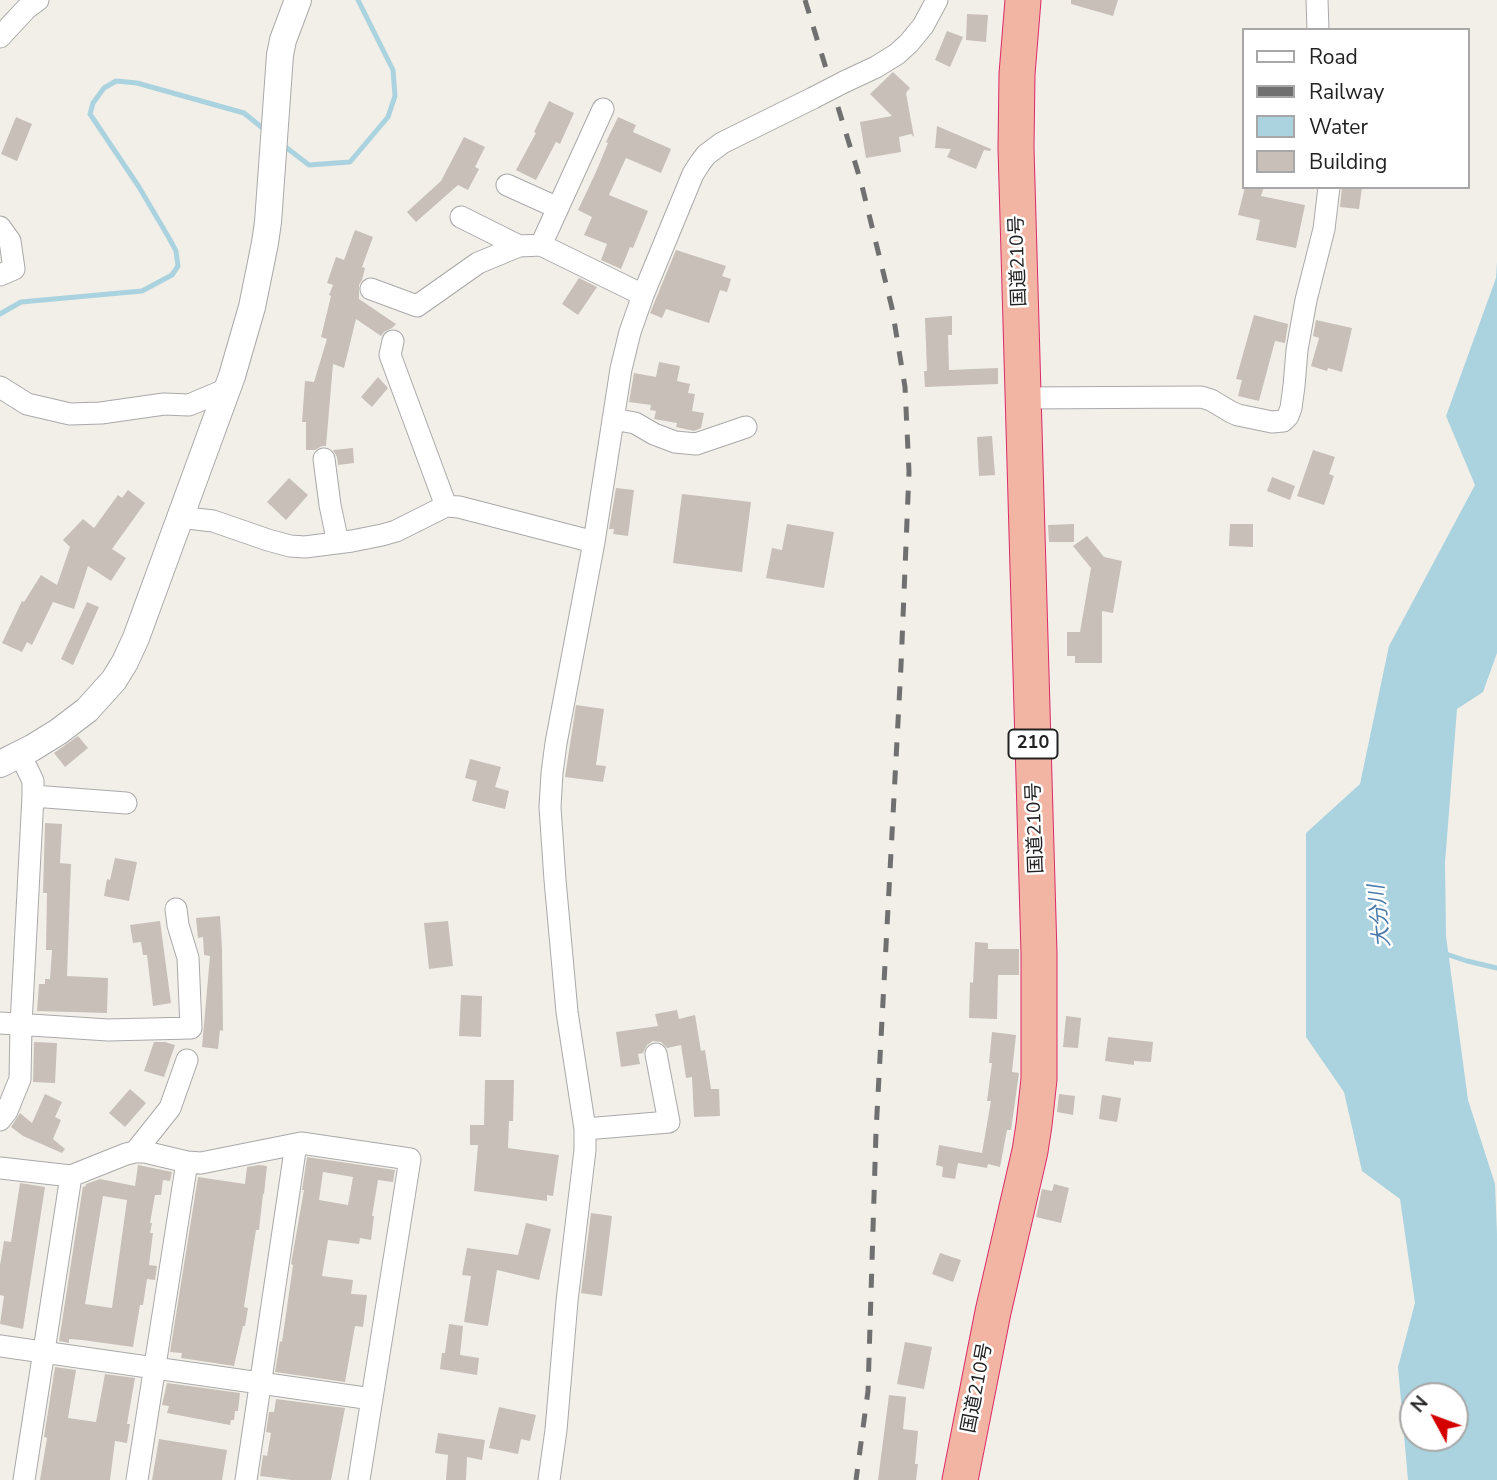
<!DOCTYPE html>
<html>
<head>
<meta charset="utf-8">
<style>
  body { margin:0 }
  #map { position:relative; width:1497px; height:1480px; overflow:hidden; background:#f2efe9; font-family:"Nunito Sans",sans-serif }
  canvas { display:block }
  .legend { position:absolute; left:1242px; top:28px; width:228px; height:161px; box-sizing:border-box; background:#fff; border:2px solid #a7a7a7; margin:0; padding:9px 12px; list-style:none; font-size:21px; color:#222 }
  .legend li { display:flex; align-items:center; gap:14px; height:35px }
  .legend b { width:35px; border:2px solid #a7a7a7 }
  .north { position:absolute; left:1399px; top:1382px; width:70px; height:70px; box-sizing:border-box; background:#fff; border:2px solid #a7a7a7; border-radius:50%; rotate:311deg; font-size:19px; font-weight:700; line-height:28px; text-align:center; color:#222 }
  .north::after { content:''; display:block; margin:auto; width:24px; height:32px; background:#d40000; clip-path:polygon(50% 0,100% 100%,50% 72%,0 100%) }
</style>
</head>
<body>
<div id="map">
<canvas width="1497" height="1480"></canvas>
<ul class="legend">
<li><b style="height:9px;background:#fff"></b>Road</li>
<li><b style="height:9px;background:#707070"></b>Railway</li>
<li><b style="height:19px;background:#aad3df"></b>Water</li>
<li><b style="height:19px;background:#c7bfb8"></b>Building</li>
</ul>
<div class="north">N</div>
</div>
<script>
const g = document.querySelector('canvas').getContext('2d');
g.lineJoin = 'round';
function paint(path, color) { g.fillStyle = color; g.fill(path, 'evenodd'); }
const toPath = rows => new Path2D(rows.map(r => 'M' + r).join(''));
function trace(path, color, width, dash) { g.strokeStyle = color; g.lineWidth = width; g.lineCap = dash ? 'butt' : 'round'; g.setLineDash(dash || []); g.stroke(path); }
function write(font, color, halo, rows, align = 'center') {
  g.font = font + ' "Nunito Sans","Noto Sans JP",sans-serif'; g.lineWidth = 5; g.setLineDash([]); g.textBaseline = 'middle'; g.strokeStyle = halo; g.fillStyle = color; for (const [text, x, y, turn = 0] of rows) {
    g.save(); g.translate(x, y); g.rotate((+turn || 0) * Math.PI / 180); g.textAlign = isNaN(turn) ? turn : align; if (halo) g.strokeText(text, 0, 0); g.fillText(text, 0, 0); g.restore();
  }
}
const water = toPath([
  [1497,262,1497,653,1483,692,1457,709,1445,863,1446,936,1468,1100,1495,1184,1497,1234,1497,1480,1408,1480,1398,1367,1415,1303,1400,1199,1362,1171,1344,1092,1306,1037,1306,833,1360,784,1389,646,1475,485,1446,416,1496,278],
  [1413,1396,1455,1396,1455,1438,1413,1438]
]);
const stream = toPath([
  [283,145,309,165,350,162,388,117,395,96,393,70,358,0],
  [0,314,21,302,142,291,172,275,178,266,176,251,169,238,139,187,90,114,93,103,104,88,116,81,137,83,244,113,265,130],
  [1443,953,1467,961,1497,968]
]);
const building = toPath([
  [1071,0,1118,0,1113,16,1071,4],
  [967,14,988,15,986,42,966,40],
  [947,31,963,37,950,67,935,60],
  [893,72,910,88,906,93,914,137,911,134,899,137,901,152,866,158,860,122,892,116,870,94],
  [549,101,574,113,560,144,556,142,536,180,516,170,536,133,534,132],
  [16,117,32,124,17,161,1,154],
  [618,117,636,125,633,132,671,149,661,173,626,158,609,195,648,211,633,248,630,247,621,269,601,260,607,244,584,235,592,217,578,210,596,172,608,143,606,142],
  [937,126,991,149,990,151,984,150,976,169,947,157,951,149,935,148],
  [464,137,485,147,475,167,479,169,468,190,458,185,416,222,407,212,441,181],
  [1245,187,1264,187,1261,196,1305,205,1296,248,1256,240,1260,220,1238,215],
  [1342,187,1362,187,1359,209,1340,207],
  [355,230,373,237,362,267,365,268,362,280,359,285,359,299,396,324,392,328,384,332,381,336,356,319,344,368,333,364,326,446,322,446,315,450,306,450,306,422,302,422,305,381,314,382,327,339,321,337,331,296,329,295,333,285,327,283,336,257,344,260],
  [676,250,726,266,722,276,731,279,727,292,720,290,709,323,666,309,662,318,650,313],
  [579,278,597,287,578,315,562,304],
  [1254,315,1288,324,1285,343,1275,341,1259,401,1238,396,1242,380,1236,379],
  [952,316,952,335,948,335,949,370,998,368,998,384,925,387,924,371,927,371,925,318],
  [1316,320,1352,328,1342,372,1328,368,1327,371,1311,366,1319,338,1313,336],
  [659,362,680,366,677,381,690,384,688,393,695,394,692,411,704,413,701,428,694,431,676,427,677,423,654,419,656,411,650,410,651,405,629,402,634,373,656,377],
  [378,377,388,388,372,407,361,397],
  [992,436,995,475,979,476,977,437],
  [353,448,354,463,338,465,337,457,333,450],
  [1313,450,1335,457,1329,474,1334,476,1324,505,1297,496],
  [1272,477,1295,486,1290,500,1267,491],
  [289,478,308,495,286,520,267,502],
  [616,488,634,490,628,536,613,534,614,529,609,529],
  [128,490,145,503,112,549,126,558,111,581,88,566,74,609,53,602,32,645,27,642,22,652,2,643,22,601,24,602,41,575,57,585,70,547,63,540,83,519,94,528,118,495,122,498],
  [682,494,751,502,742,572,673,563],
  [787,524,834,532,824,588,766,578,772,548,782,550],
  [1074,524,1074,542,1049,542,1048,525],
  [1230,524,1253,524,1253,547,1229,546],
  [1087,536,1104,557,1122,561,1113,613,1102,611,1102,663,1075,663,1075,656,1067,656,1067,632,1080,632,1091,568,1073,546],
  [87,602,99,607,73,665,61,659],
  [576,705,604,709,596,765,606,766,603,782,565,777],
  [78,736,88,748,65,767,54,753],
  [470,759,501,767,495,787,509,791,505,809,472,801,477,781,465,778],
  [45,823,62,824,60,863,71,864,67,976,108,978,107,1013,37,1011,39,984,45,984,45,979,50,979,52,950,46,950,47,893,43,893],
  [115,858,137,862,129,901,104,896,107,879,110,880],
  [220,916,222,949,223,1031,220,1030,218,1049,202,1047,210,956,204,955,203,937,198,938,196,918],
  [160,921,171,1003,153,1006,147,955,143,955,141,942,133,943,130,925],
  [448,921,453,966,429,969,424,923],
  [975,942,988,943,988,949,1019,949,1019,975,998,975,997,1019,969,1018,970,982,973,983],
  [461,995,482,996,481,1037,459,1036],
  [677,1010,679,1019,695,1015,701,1051,705,1050,711,1089,719,1089,720,1116,694,1117,692,1077,686,1078,681,1045,667,1048,661,1042,653,1041,647,1045,643,1053,638,1054,640,1064,621,1067,616,1032,658,1026,655,1014],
  [1066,1016,1081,1018,1078,1048,1063,1047],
  [992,1032,1016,1035,1012,1072,1019,1073,1011,1130,1007,1130,1000,1167,988,1164,987,1168,958,1163,955,1179,942,1177,943,1167,936,1165,939,1145,982,1153,991,1101,987,1101,992,1063,989,1063],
  [1108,1037,1153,1042,1151,1062,1134,1061,1134,1065,1105,1061],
  [34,1042,57,1043,55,1083,33,1082],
  [154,1042,165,1042,175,1045,164,1077,144,1071],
  [485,1080,514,1080,513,1121,509,1121,508,1148,559,1155,553,1196,547,1195,547,1201,474,1191,478,1145,470,1145,470,1125,484,1125],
  [130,1089,146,1103,125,1127,109,1113],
  [45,1094,62,1102,55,1117,61,1120,53,1139,65,1149,62,1153,23,1136,11,1127,20,1113,32,1123],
  [1059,1094,1075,1096,1073,1115,1057,1112],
  [1102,1095,1121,1098,1117,1122,1099,1119],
  [307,1157,395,1170,393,1182,378,1180,372,1216,374,1216,371,1240,360,1238,359,1244,328,1240,322,1276,353,1280,351,1294,367,1295,363,1327,355,1326,345,1382,275,1372,280,1341,282,1342,293,1265,291,1264,304,1190,302,1190],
  [323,1172,353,1177,348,1205,319,1200],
  [138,1165,172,1172,170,1181,163,1180,161,1195,155,1195,150,1223,152,1223,150,1233,153,1233,149,1265,157,1266,155,1280,147,1279,143,1305,140,1305,133,1347,82,1340,69,1339,69,1343,59,1341,83,1186,85,1187,86,1184,100,1179,135,1186],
  [103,1196,127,1200,112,1308,85,1304],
  [259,1165,267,1166,264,1194,263,1194,259,1230,256,1230,244,1307,248,1308,245,1326,243,1326,234,1366,181,1358,182,1353,170,1352,198,1177,245,1184,247,1167],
  [20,1183,45,1187,23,1329,0,1324,4,1296,0,1295,0,1265,4,1241,11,1242],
  [1054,1184,1069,1188,1061,1223,1036,1217,1042,1189,1052,1191],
  [591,1213,612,1216,602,1296,581,1293],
  [526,1223,551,1229,539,1280,497,1270,488,1326,464,1322,471,1276,462,1275,467,1248,518,1255],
  [940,1253,961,1260,953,1282,932,1274],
  [449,1324,463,1326,460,1355,479,1358,477,1375,440,1369,442,1353,445,1353],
  [905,1342,932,1347,924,1389,897,1384],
  [55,1367,76,1370,68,1418,96,1422,105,1374,135,1378,127,1424,130,1424,127,1443,115,1441,110,1480,40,1480,47,1438,44,1437],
  [167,1383,240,1393,238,1411,235,1411,234,1420,231,1420,230,1425,167,1413,169,1406,162,1405],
  [889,1395,906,1397,903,1429,918,1431,915,1464,918,1464,916,1480,878,1480],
  [276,1399,345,1408,331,1480,292,1480,260,1476,263,1455,267,1456,271,1433,266,1432,269,1412,274,1412],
  [499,1407,536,1415,530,1441,521,1439,518,1454,489,1448],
  [438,1433,485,1440,482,1460,467,1457,466,1480,446,1480,448,1455,435,1453],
  [159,1439,227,1450,222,1480,152,1480]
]);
const minor = toPath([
  [1317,0,1318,30],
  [0,37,27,8,38,0],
  [844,82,876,67,897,54,909,43,923,26,937,0],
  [603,109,541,245,643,295],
  [507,185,558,208],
  [461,217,519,246],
  [0,227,10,241,14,269,0,275],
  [371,289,417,306,478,263,519,246,541,245],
  [393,341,390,355,446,506],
  [0,387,27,404,70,414,101,413,164,404,189,405,227,389],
  [1023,398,1201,397,1211,400,1231,412,1238,415,1272,422,1283,421,1288,416,1291,408,1294,386,1297,350,1306,300,1324,229,1329,187],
  [613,419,635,423,654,434,675,442,696,444,746,427],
  [324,459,330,505,338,543],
  [179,517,213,521,268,540,290,546,305,547,352,541,382,535,396,531,446,506,459,507,594,542],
  [33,796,126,803],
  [0,1023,108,1030,191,1028,188,958,178,925,176,909],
  [0,1120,7,1111,20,1079,21,1025,33,796,33,781,20,754],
  [585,1129,669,1122,656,1054],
  [135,1152,170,1108,187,1060],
  [0,1168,71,1176,126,1154,135,1152,145,1152,187,1162,201,1163,301,1143,410,1159,359,1480],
  [0,1346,372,1399],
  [24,1480,71,1176],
  [137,1480,187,1162],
  [246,1480,296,1144],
  [549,1480,556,1430,567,1301,585,1150,585,1129,567,1012,555,880,550,807,552,773,556,743,594,542,621,369,630,332,643,295,693,174,700,163,706,155,722,143,813,98]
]);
const tertiary = toPath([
  [0,764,32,748,58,732,87,710,114,680,125,662,136,638,232,376,252,307,265,243,268,222,280,55,283,40,298,0]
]);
const trunk = toPath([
  [960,1480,993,1312,1030,1151,1034,1125,1039,1079,1039,953,1016,148,1017,74,1023,0]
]);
const rail = toPath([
  [805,0,861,182,892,308,905,387,909,472,901,666,876,1132,868,1391,856,1480]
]);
const minorBridge = toPath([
  [813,98,844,82]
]);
const shields = [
  [1033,744,49]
];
const shieldNames = [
  ["210",1033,744]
];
const streetNames = [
  ["国道210号",1019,261,-92],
  ["国道210号",1036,828,-92],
  ["国道210号",978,1388,-79]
];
const waterNames = [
  ["大分川",1381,916,-96]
];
paint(water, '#aad3df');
trace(stream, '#aad3df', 5);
paint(building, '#c7bfb8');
trace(minor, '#a9a9a9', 23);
trace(tertiary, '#a9a9a9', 28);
trace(trunk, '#dc2a67', 37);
trace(minor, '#fff', 21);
trace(tertiary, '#fff', 26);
trace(trunk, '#f2b4a3', 35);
trace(rail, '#707070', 5, [14, 14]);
trace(minorBridge, '#a9a9a9', 23, []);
trace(minorBridge, '#fff', 21);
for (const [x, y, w] of shields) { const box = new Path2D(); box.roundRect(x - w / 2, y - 14.5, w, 29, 5); g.fillStyle = '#fff'; g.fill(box); trace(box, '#222', 2); }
write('bold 18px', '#222', null, shieldNames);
write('19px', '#222', '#fff', streetNames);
write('italic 21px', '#4a7aab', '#fff', waterNames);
</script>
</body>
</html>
